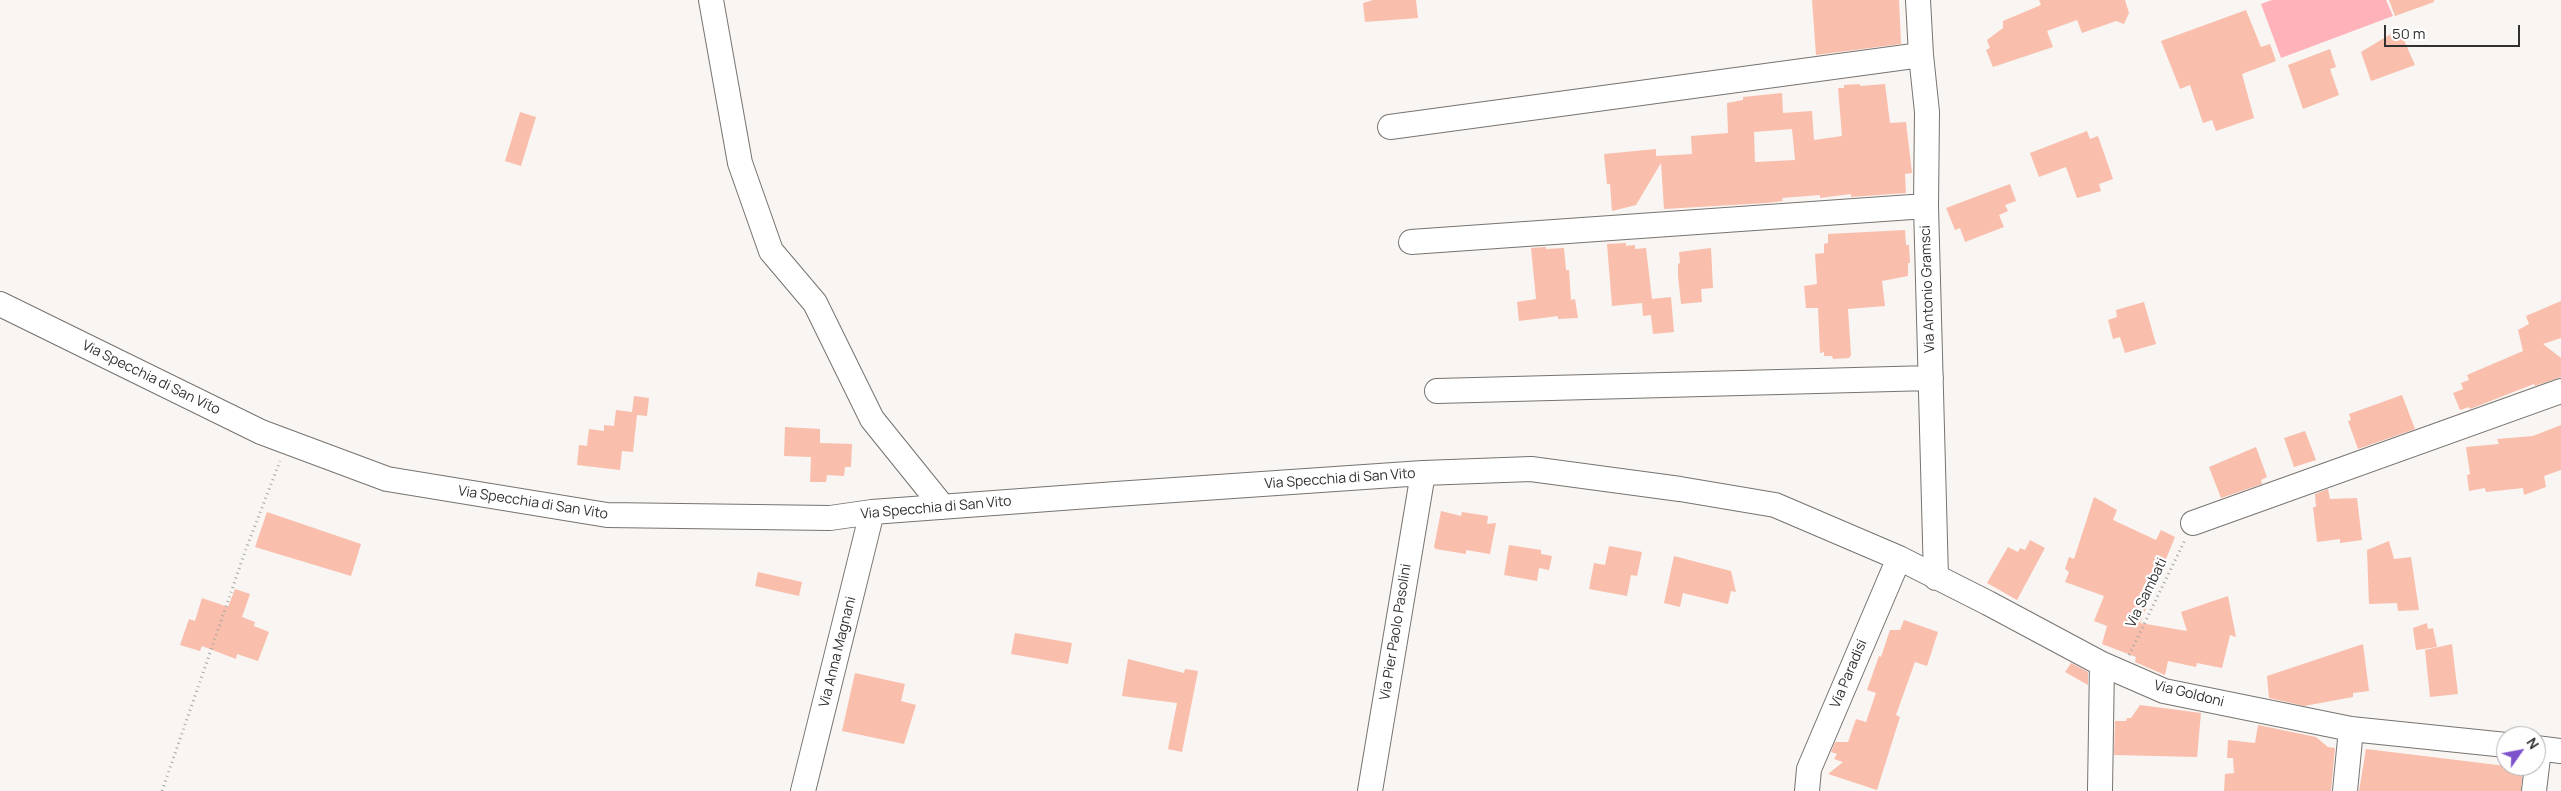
<!DOCTYPE html>
<html>
<head>
<meta charset="utf-8">
<style>
  body { margin:0 }
  #map { position:relative; width:2561px; height:791px; overflow:hidden; background:#f8f5f2; font-family:Manrope,sans-serif }
  canvas { display:block }
  .north { position:absolute; left:2496px; top:726px; width:50px; height:50px; box-sizing:border-box; background:#fff; border:1px solid #adadac; border-radius:50%; rotate:57deg; font-size:14px; font-weight:700; line-height:20px; text-align:center; color:#323130 }
  .north::after { content:''; display:block; margin:auto; width:18px; height:22px; background:#7e52cb; clip-path:polygon(50% 0,100% 100%,50% 72%,0 100%) }
  .scale { position:absolute; left:2384px; top:25px; width:136px; height:22px; box-sizing:border-box; border:2px solid #323130; border-top:0; padding-left:6px; font-size:15px; line-height:18px; white-space:nowrap; color:#323130; -webkit-text-stroke:4px #fff; paint-order:stroke }
</style>
</head>
<body>
<div id="map">
<canvas width="2561" height="791"></canvas>
<div class="north">N</div>
<div class="scale">50 m</div>
</div>
<script>
const g = document.querySelector('canvas').getContext('2d');
g.lineJoin = 'round';
function paint(path, color) { g.fillStyle = color; g.fill(path, 'evenodd'); }
const toPath = rows => new Path2D(rows.map(r => 'M' + r).join(''));
function trace(path, color, width, dash) { g.strokeStyle = color; g.lineWidth = width; g.lineCap = dash ? 'butt' : 'round'; g.setLineDash(dash || []); g.stroke(path); }
function write(font, color, halo, rows, align = 'center') {
  g.font = font + ' Manrope,sans-serif'; g.lineWidth = 4.5; g.setLineDash([]); g.textBaseline = 'middle'; g.strokeStyle = halo; g.fillStyle = color; for (const [text, x, y, turn = 0] of rows) {
    g.save(); g.translate(x, y); g.rotate((+turn || 0) * Math.PI / 180); g.textAlign = isNaN(turn) ? turn : align; if (halo) g.strokeText(text, 0, 0); g.fillText(text, 0, 0); g.restore();
  }
}
const green = toPath([
  [2272,0,2386,0,2393,16,2281,58,2261,4]
]);
const building = toPath([
  [1373,0,1416,0,1418,18,1365,22,1363,3],
  [1812,0,1899,0,1901,44,1816,55],
  [2039,0,2125,0,2129,13,2124,24,2116,21,2082,33,2077,20,2047,31,2053,47,1993,67,1986,50,1990,48,1987,40,2003,28,2003,21,2041,5],
  [2389,0,2434,0,2434,2,2395,16],
  [2246,10,2261,47,2270,44,2276,61,2242,74,2254,118,2216,131,2212,120,2203,123,2190,85,2180,89,2161,41],
  [2399,29,2415,65,2371,81,2361,52],
  [2330,49,2336,67,2330,69,2339,95,2303,109,2288,65],
  [1860,84,1860,86,1885,84,1890,123,1906,122,1912,173,1905,174,1906,193,1851,197,1851,194,1820,198,1820,195,1782,198,1783,201,1766,203,1664,209,1661,163,1636,205,1612,211,1610,184,1607,184,1604,154,1656,149,1656,156,1692,154,1691,136,1728,133,1727,103,1743,100,1743,97,1782,93,1783,113,1812,111,1814,140,1842,136,1838,88,1844,88,1844,85],
  [1792,129,1795,160,1755,162,1754,132],
  [520,112,536,117,521,166,505,161],
  [2087,131,2090,139,2098,136,2113,179,2099,184,2101,191,2077,198,2066,167,2039,177,2030,153],
  [2010,184,2016,201,2005,205,2008,211,1999,215,2004,227,1965,242,1960,228,1955,230,1946,208],
  [1905,230,1906,245,1909,245,1910,263,1908,263,1908,276,1882,281,1885,306,1848,309,1851,355,1849,358,1833,359,1832,356,1824,356,1824,352,1820,353,1818,308,1806,308,1804,286,1817,284,1815,254,1824,253,1824,244,1828,243,1828,234],
  [1626,243,1626,246,1635,245,1635,249,1646,248,1652,299,1671,297,1674,332,1653,334,1651,315,1643,316,1642,303,1612,306,1607,244],
  [1546,247,1546,249,1564,248,1566,270,1569,270,1571,300,1575,299,1578,318,1558,319,1558,316,1519,321,1517,302,1536,299,1531,248],
  [1711,248,1713,288,1701,289,1702,302,1681,304,1678,276,1678,264,1680,263,1679,252],
  [2561,301,2561,338,2543,344,2561,358,2561,377,2535,386,2534,384,2470,409,2469,407,2460,410,2453,393,2463,389,2461,383,2469,380,2467,375,2523,351,2518,330,2529,324,2526,316],
  [2144,302,2156,344,2125,353,2120,337,2113,339,2108,320,2117,317,2116,310],
  [2402,395,2415,429,2358,449,2348,421,2351,420,2349,414],
  [634,396,649,398,647,416,637,415,633,452,622,451,620,470,577,465,579,445,587,446,589,429,604,431,604,425,614,426,616,410,632,412],
  [2561,425,2561,470,2544,476,2546,487,2524,495,2523,488,2486,492,2485,488,2469,491,2467,475,2470,474,2466,447,2499,444,2497,439,2533,436],
  [785,427,820,429,820,443,852,444,851,467,845,467,844,476,827,475,826,482,810,482,811,457,784,456],
  [2305,431,2316,460,2294,467,2284,438],
  [2256,447,2267,477,2261,480,2262,484,2221,498,2209,467],
  [2328,489,2330,499,2357,498,2362,540,2340,543,2340,539,2317,542,2313,507,2316,507,2315,494],
  [2094,497,2117,510,2113,520,2156,540,2161,530,2175,537,2140,623,2187,631,2181,612,2228,596,2236,637,2230,635,2222,668,2197,663,2196,667,2168,661,2165,675,2135,662,2136,657,2102,644,2107,626,2094,621,2104,596,2065,582,2069,572,2065,569,2069,557,2074,559],
  [1441,511,1461,516,1462,512,1488,516,1487,524,1496,523,1490,554,1466,550,1466,554,1436,549,1434,547],
  [267,512,361,544,351,576,255,547],
  [2030,540,2045,548,2017,600,1987,583,2008,547,2018,552,2020,548,2025,550],
  [2389,541,2394,559,2411,557,2419,610,2398,611,2397,603,2369,604,2367,550],
  [1509,545,1541,550,1541,554,1552,556,1549,570,1539,568,1537,581,1504,575],
  [1609,546,1642,552,1637,576,1631,575,1627,596,1589,589,1594,563,1605,565],
  [1674,556,1731,571,1736,592,1731,591,1728,604,1683,593,1680,607,1664,603],
  [758,572,802,582,799,596,755,586],
  [235,589,250,594,242,617,255,622,254,626,269,632,258,661,237,654,236,659,202,646,200,651,180,645,189,619,195,621,202,598,228,607],
  [1904,620,1938,632,1927,666,1915,662,1896,715,1900,717,1877,790,1828,774,1843,762,1834,759,1837,754,1831,752,1835,742,1848,742,1856,719,1866,722,1876,693,1867,690,1879,656,1881,657,1890,630,1900,630],
  [2427,623,2428,629,2433,628,2437,647,2416,650,2413,628],
  [1015,633,1072,643,1068,664,1011,654],
  [2363,644,2369,691,2353,693,2353,697,2304,706,2269,698,2267,676],
  [2452,644,2458,694,2430,697,2425,650],
  [1128,659,1184,673,1185,669,1198,671,1182,752,1168,749,1177,703,1122,696],
  [2071,663,2088,672,2088,685,2065,672],
  [855,673,905,684,901,701,916,705,904,744,842,731],
  [2140,705,2201,713,2197,757,2114,755,2115,721,2126,721,2127,718,2131,718],
  [2258,725,2316,737,2328,747,2335,748,2331,791,2224,791,2225,774,2234,773,2233,758,2227,758,2228,740,2255,743],
  [2366,749,2506,766,2523,766,2521,791,2359,791]
]);
const path = toPath([
  [2129,655,2185,540],
  [162,791,246,549,280,461]
]);
const minor = toPath([
  [711,0,740,163,771,251,815,303,872,419,943,507],
  [1918,0,1921,55,1927,112,1926,206,1936,578],
  [1390,127,1921,55],
  [1411,242,1926,206],
  [0,304,261,432,387,479,607,515,830,518,872,512,1116,494,1423,473,1531,469,1680,489,1775,505,1899,558,1988,603,2102,664,2164,691,2351,729,2506,745],
  [1437,391,1931,378],
  [2193,523,2561,391],
  [2536,748,2561,751],
  [803,791,872,512],
  [1370,791,1423,473],
  [1807,791,1809,769,1899,558],
  [2100,791,2102,664],
  [2345,791,2351,729],
  [2534,791,2539,749]
]);
const streetNames = [
  ["Via Antonio Gramsci",1928,289,-92],
  ["Via Specchia di San Vito",151,378,26],
  ["Via Specchia di San Vito",1340,479,-4],
  ["Via Specchia di San Vito",533,503,9],
  ["Via Specchia di San Vito",936,508,-5],
  ["Via Sambati",2147,593,-64],
  ["Via Pier Paolo Pasolini",1396,632,-81],
  ["Via Anna Magnani",838,652,-76],
  ["Via Paradisi",1849,674,-67],
  ["Via Goldoni",2189,694,14]
];
paint(green, '#ffb2ba');
paint(building, '#fabeac');
trace(minor, '#767370', 26);
trace(path, '#a8a6a3', 3, [1, 4]);
trace(minor, '#fff', 24);
write('14px', '#323130', '#fff', streetNames);
</script>
</body>
</html>
